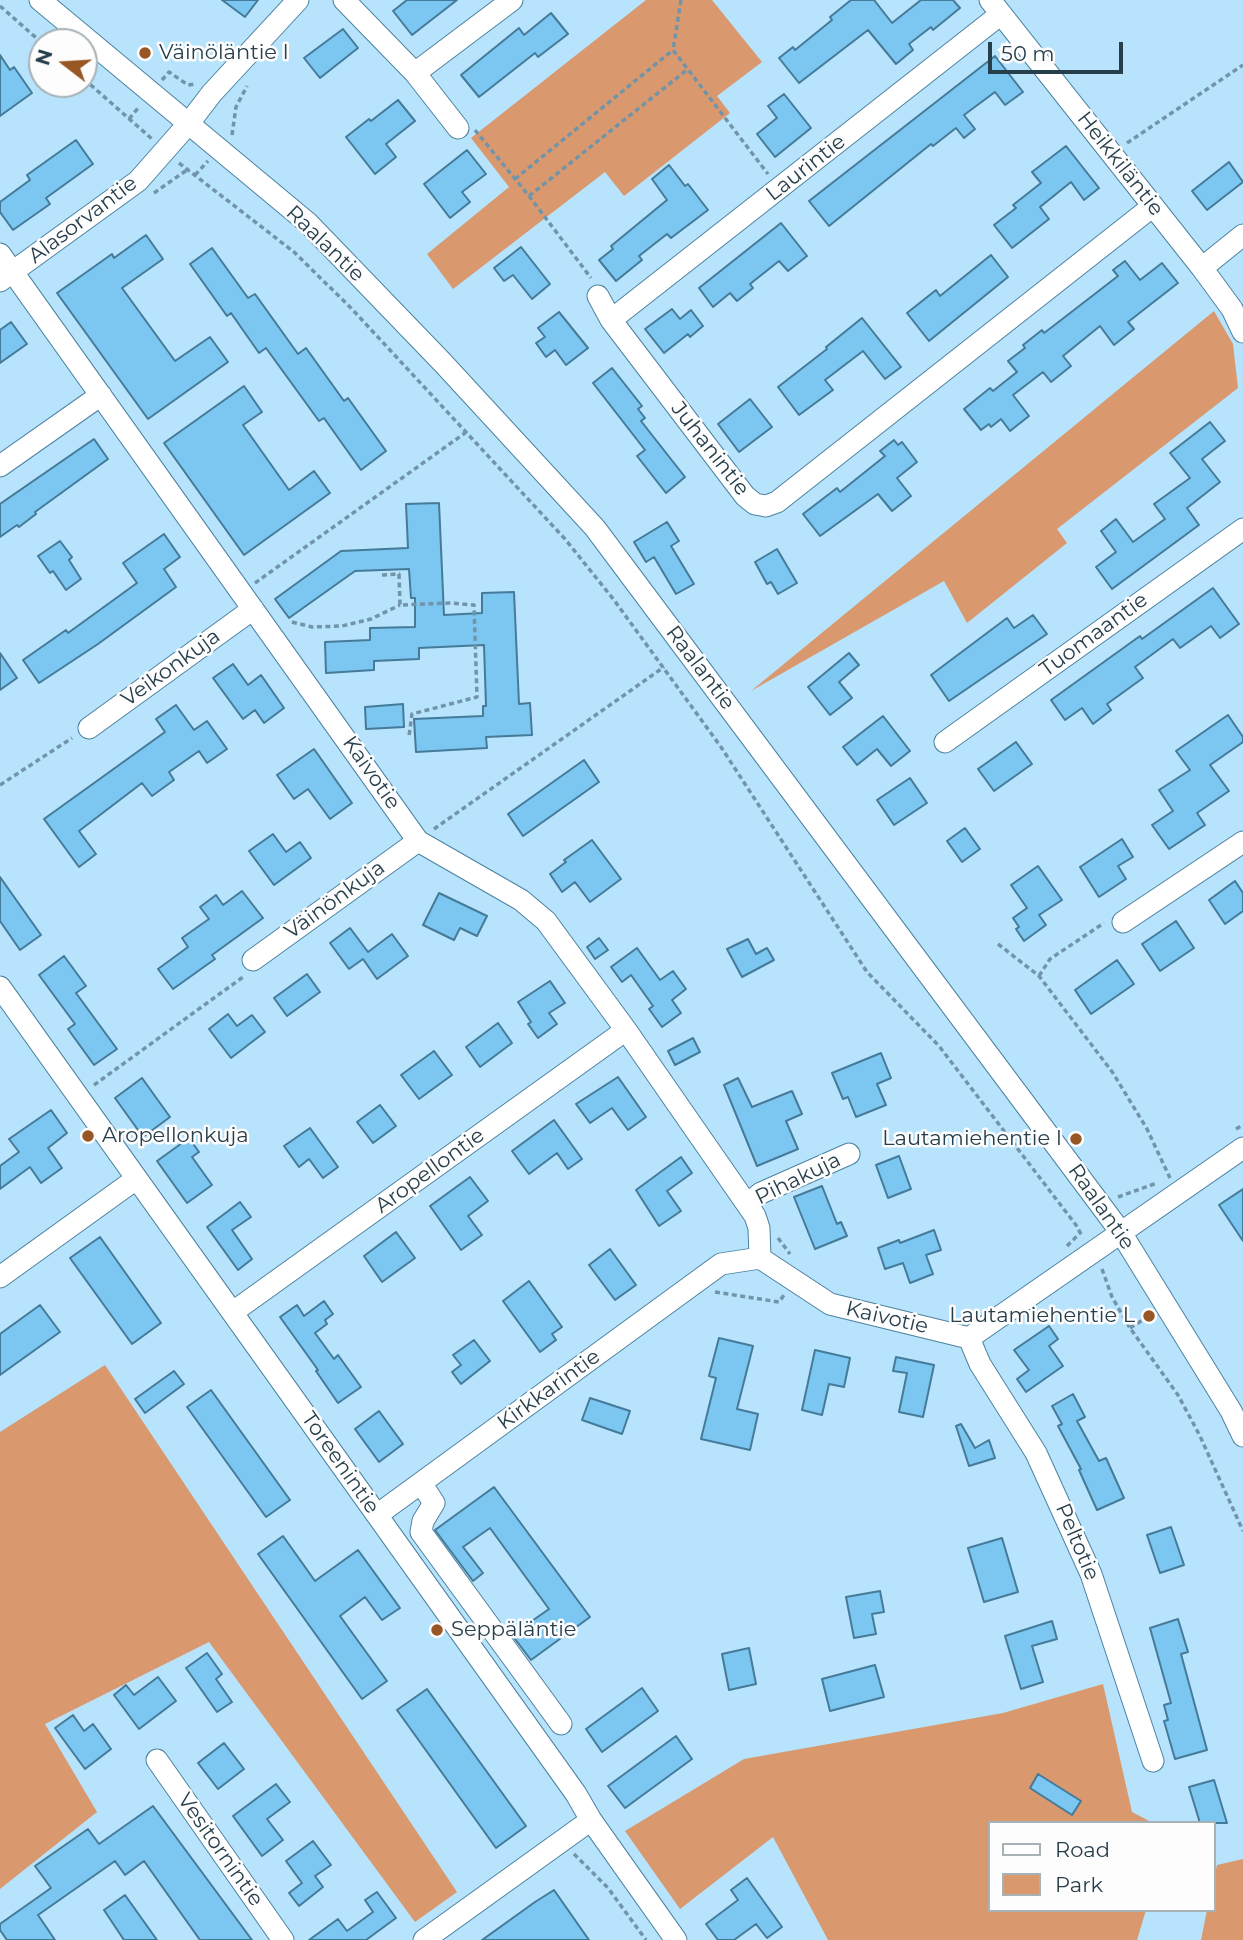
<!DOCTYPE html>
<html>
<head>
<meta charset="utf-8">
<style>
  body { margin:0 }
  #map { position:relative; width:1243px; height:1940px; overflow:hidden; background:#b7e3fd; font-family:Montserrat,sans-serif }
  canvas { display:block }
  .legend { position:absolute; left:988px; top:1821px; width:228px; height:91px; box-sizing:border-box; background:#fdfdfd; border:2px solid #a7b1b6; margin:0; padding:9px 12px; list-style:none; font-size:21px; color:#273e4b }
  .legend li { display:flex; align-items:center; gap:14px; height:35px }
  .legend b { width:35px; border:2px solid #a7b1b6 }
  .north { position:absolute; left:28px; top:28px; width:70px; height:70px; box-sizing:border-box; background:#fdfdfd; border:2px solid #a7b1b6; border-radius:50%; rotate:287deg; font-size:19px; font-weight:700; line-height:28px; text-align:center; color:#273e4b }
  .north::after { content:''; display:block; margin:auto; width:24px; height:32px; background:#985624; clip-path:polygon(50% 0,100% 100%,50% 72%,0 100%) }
  .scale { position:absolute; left:988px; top:42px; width:135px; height:32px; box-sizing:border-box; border:4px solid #273e4b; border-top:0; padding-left:9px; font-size:21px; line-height:24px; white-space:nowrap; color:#273e4b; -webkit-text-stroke:5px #fdfdfd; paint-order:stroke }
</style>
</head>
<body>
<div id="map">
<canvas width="1243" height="1940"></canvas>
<ul class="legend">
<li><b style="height:9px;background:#fff"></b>Road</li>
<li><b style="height:19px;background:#d9986d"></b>Park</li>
</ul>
<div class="north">N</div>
<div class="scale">50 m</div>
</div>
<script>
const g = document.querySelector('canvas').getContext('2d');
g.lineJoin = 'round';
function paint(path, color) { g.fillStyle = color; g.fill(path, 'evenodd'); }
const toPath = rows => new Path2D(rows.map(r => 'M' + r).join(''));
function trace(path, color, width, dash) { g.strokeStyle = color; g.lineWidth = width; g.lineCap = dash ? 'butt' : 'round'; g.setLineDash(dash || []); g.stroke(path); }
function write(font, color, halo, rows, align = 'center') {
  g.font = font + ' Montserrat,sans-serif'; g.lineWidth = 5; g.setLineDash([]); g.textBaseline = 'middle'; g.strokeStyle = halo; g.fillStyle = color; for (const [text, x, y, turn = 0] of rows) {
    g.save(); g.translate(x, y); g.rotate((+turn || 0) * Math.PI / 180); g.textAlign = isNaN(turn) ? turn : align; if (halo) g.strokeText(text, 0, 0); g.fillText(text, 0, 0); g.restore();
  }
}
const green = toPath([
  [646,0,712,0,762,62,717,96,730,113,624,196,605,172,453,289,427,254,509,187,471,138],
  [1214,311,1233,344,1238,388,1057,529,1067,543,967,623,944,581,751,691],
  [105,1365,457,1892,415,1922,209,1642,45,1724,97,1812,0,1889,0,1432],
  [1103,1684,1132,1812,1153,1823,989,1823,989,1910,1146,1910,1137,1940,828,1940,773,1837,680,1909,625,1831,744,1759,1003,1713],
  [1243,1859,1243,1940,1201,1940,1207,1910,1213,1910,1213,1882,1217,1865]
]);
const building = toPath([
  [222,0,258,0,245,17,222,0],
  [407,0,457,0,412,35,393,11,407,0],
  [851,0,874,0,892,23,921,0,953,0,960,8,933,30,931,27,909,44,913,50,896,64,868,30,799,83,779,58,793,47,795,50,832,20,830,17,851,0],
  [551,13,568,34,538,57,535,53,479,97,461,75,519,28,524,35,551,13],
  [343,29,358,48,320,78,304,58,343,29],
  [0,55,10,70,14,67,32,93,0,116,0,55],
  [995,56,1023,92,1005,105,995,92,964,115,975,129,964,138,956,128,933,146,931,144,829,226,809,201,995,56],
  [784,94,811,128,775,157,757,134,777,118,768,106,784,94],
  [398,100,415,121,386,144,396,157,375,174,346,137,369,119,371,121,398,100],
  [76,140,93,164,46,198,50,204,13,230,0,212,0,202,30,180,27,175,76,140],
  [1066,146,1099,188,1084,200,1071,182,1040,207,1049,219,1012,248,994,225,1016,208,1013,205,1041,183,1032,172,1066,146],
  [467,150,486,174,462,192,470,202,450,218,424,184,467,150],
  [1229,162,1243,182,1207,210,1192,191,1229,162],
  [669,165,685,186,688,184,708,210,671,238,667,234,639,256,642,260,616,281,599,260,613,249,611,246,667,200,652,179,669,165],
  [781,223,807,256,788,271,779,261,750,284,753,288,737,301,730,293,713,307,699,288,781,223],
  [146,235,163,259,122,288,175,361,210,337,228,362,148,419,57,293,112,254,114,258,146,235],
  [521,247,550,284,532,299,513,275,504,281,494,268,521,247],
  [212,248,248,298,255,294,298,354,306,348,344,401,348,398,386,451,361,470,324,418,319,421,266,348,259,353,231,313,227,316,190,264,212,248],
  [991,255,1008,277,929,341,907,313,936,290,940,296,991,255],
  [1125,261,1140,280,1162,263,1178,283,1128,322,1134,329,1114,345,1100,326,1063,356,1071,366,1051,382,1043,372,1013,395,1029,416,1010,431,1001,419,991,427,989,424,981,430,964,409,990,388,993,391,1017,372,1008,361,1025,348,1023,345,1042,330,1044,333,1052,327,1118,276,1113,270,1125,261],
  [672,309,680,319,691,310,703,326,690,337,688,334,664,353,645,329,672,309],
  [559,312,588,348,566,365,555,350,546,357,536,343,545,337,538,328,559,312],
  [862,318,901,367,885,379,863,351,825,380,833,390,799,415,778,387,827,349,826,347,862,318],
  [11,322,27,344,0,363,0,330,11,322],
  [612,368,642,406,638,409,645,418,641,421,685,477,666,493,637,456,645,450,593,383,612,368],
  [244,386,262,412,243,425,289,490,314,471,330,493,244,555,164,443,244,386],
  [750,399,772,427,739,452,718,424,750,399],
  [1210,422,1225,441,1202,459,1220,482,1187,508,1199,525,1112,589,1096,567,1116,552,1101,531,1116,519,1133,542,1165,519,1154,504,1190,478,1170,453,1210,422],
  [94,439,108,459,35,512,36,514,19,527,17,525,0,537,0,504,94,439],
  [894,440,898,445,902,442,917,462,897,478,911,496,892,511,878,494,820,536,803,514,837,488,840,492,885,456,880,451,894,440],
  [439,503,444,615,482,613,482,593,514,592,519,704,530,703,532,735,486,737,487,748,416,752,414,719,483,716,483,706,486,706,484,645,419,648,419,659,374,661,374,670,326,673,325,642,370,640,370,628,415,627,415,598,411,598,409,569,355,571,289,618,275,599,341,551,408,548,406,504,439,503],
  [667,522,679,541,671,546,694,584,676,594,654,557,646,562,634,542,667,522],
  [164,534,180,557,164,569,176,587,98,644,39,683,23,660,66,630,68,633,137,583,123,563,164,534],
  [60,541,72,557,69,560,81,579,66,590,53,571,50,573,38,556,60,541],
  [777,549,797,583,778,594,771,582,767,584,755,562,777,549],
  [1213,588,1239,624,1220,638,1211,626,1180,648,1173,639,1135,667,1143,678,1107,704,1111,710,1093,724,1082,708,1065,720,1051,700,1140,636,1142,639,1213,588],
  [1033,615,1047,634,949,701,931,675,1007,618,1014,628,1033,615],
  [0,653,17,678,0,690,0,653],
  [849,653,859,665,839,682,852,698,830,715,808,687,849,653],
  [233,664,248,685,261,675,284,708,264,723,255,710,243,719,213,678,233,664],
  [403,704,404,727,366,729,365,707,403,704],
  [176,705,194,730,207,721,227,749,207,763,199,751,169,772,174,780,152,796,142,783,79,831,96,854,79,867,44,819,165,732,156,719,176,705],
  [1228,715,1243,737,1243,742,1210,765,1229,791,1197,813,1205,825,1169,849,1152,825,1173,811,1159,790,1190,770,1176,751,1228,715],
  [883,716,910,751,891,766,877,749,857,765,843,747,883,716],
  [1016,742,1032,764,994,791,978,769,1016,742],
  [314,749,352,803,330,819,308,789,294,799,277,775,314,749],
  [584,760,599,782,523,836,508,814,584,760],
  [910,778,927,803,894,825,877,800,910,778],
  [965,828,980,849,962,862,947,841,965,828],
  [273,834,286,852,300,842,311,858,274,885,249,851,273,834],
  [1122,839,1133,857,1118,866,1126,879,1099,897,1080,867,1122,839],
  [592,840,621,879,590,902,575,882,562,892,550,874,566,862,564,860,592,840],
  [1038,866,1062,900,1039,915,1046,925,1024,941,1016,929,1019,927,1013,918,1027,908,1011,885,1038,866],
  [0,877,41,935,20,950,0,921,0,877],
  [1235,881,1243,893,1243,911,1225,924,1209,900,1235,881],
  [242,891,263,918,212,955,215,959,173,989,158,969,188,947,182,938,209,919,200,907,216,895,223,905,242,891],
  [439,893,487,916,477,936,460,928,454,940,423,925,439,893],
  [1176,921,1194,948,1160,971,1142,944,1176,921],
  [350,928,368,952,392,934,408,956,377,979,363,959,349,969,330,943,350,928],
  [599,938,608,950,595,959,587,947,599,938],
  [748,939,756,954,767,948,774,960,742,977,727,949,748,939],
  [637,948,660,980,673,971,686,989,672,1000,681,1013,662,1027,649,1009,653,1006,631,975,622,982,611,967,637,948],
  [64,956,86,986,76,993,117,1049,94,1065,68,1029,75,1024,39,975,64,956],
  [1117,960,1134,984,1091,1014,1075,990,1117,960],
  [307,974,320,992,287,1016,274,998,307,974],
  [550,981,565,1003,549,1013,557,1024,538,1038,528,1024,531,1022,518,1002,550,981],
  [228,1014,237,1026,252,1015,265,1032,231,1058,209,1029,228,1014],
  [498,1023,512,1043,480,1067,466,1047,498,1023],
  [693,1038,700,1052,675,1065,668,1051,693,1038],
  [434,1051,452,1075,419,1099,401,1075,434,1051],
  [881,1053,891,1078,877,1084,886,1105,856,1117,848,1097,843,1099,832,1073,881,1053],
  [618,1077,646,1117,628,1130,612,1108,590,1123,576,1104,618,1077],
  [142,1078,170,1117,143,1137,115,1098,142,1078],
  [738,1078,752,1107,792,1091,802,1114,786,1121,798,1149,757,1166,724,1085,738,1078],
  [380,1105,396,1126,373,1143,357,1122,380,1105],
  [51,1110,67,1133,48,1148,62,1168,41,1183,30,1167,0,1189,0,1166,19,1152,9,1139,51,1110],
  [554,1120,582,1159,568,1169,557,1153,529,1174,512,1151,554,1120],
  [310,1128,338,1167,323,1178,309,1159,299,1167,284,1146,310,1128],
  [189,1138,199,1152,192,1157,212,1185,187,1203,157,1161,189,1138],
  [899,1156,911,1189,888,1198,876,1165,899,1156],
  [681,1157,692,1173,667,1191,681,1211,659,1226,636,1190,681,1157],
  [470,1177,488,1201,468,1216,482,1235,461,1250,430,1206,470,1177],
  [822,1186,837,1224,841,1222,847,1236,815,1249,794,1197,822,1186],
  [1243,1189,1243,1241,1219,1205,1243,1189],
  [240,1202,251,1217,232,1230,252,1259,238,1270,207,1227,240,1202],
  [934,1230,941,1250,926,1255,933,1274,910,1283,903,1263,885,1269,878,1248,899,1240,900,1243,934,1230],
  [396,1232,415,1258,382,1282,364,1256,396,1232],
  [100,1237,161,1323,132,1344,70,1258,100,1237],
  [610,1249,636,1285,615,1300,589,1265,610,1249],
  [529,1281,562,1327,552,1334,556,1340,540,1352,503,1301,529,1281],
  [324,1301,333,1314,325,1320,327,1324,315,1333,334,1359,338,1355,361,1387,338,1403,316,1371,318,1370,280,1317,297,1305,304,1316,324,1301],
  [40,1305,60,1332,0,1375,0,1334,40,1305],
  [1049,1326,1058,1339,1049,1346,1063,1366,1026,1392,1017,1379,1029,1370,1014,1350,1049,1326],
  [719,1338,753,1346,737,1409,758,1414,750,1450,701,1439,716,1378,709,1376,719,1338],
  [474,1340,490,1361,461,1384,452,1372,461,1365,453,1355,474,1340],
  [815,1350,850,1358,844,1387,829,1384,822,1415,802,1410,815,1350],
  [896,1357,934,1365,923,1417,899,1412,907,1373,893,1371,896,1357],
  [174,1371,184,1384,145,1413,135,1399,174,1371],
  [211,1390,290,1500,266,1517,187,1407,211,1390],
  [1073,1394,1085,1417,1077,1421,1099,1461,1106,1458,1124,1498,1097,1510,1079,1470,1081,1469,1058,1426,1062,1424,1052,1406,1073,1394],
  [590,1398,630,1411,622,1434,582,1420,590,1398],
  [379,1411,403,1444,379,1462,355,1429,379,1411],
  [961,1424,975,1448,989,1440,995,1458,969,1466,956,1426,961,1424],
  [494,1487,590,1617,531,1660,512,1635,549,1609,490,1528,463,1547,483,1573,473,1581,435,1530,494,1487],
  [1171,1527,1184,1565,1160,1573,1147,1535,1171,1527],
  [283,1536,315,1581,358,1550,400,1608,382,1620,365,1597,340,1616,387,1681,362,1699,258,1554,283,1536],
  [1002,1538,1018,1592,984,1602,968,1548,1002,1538],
  [880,1591,884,1612,872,1614,876,1634,854,1638,846,1597,880,1591],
  [1178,1619,1188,1652,1181,1654,1207,1750,1175,1759,1164,1721,1168,1720,1164,1705,1171,1703,1150,1628,1178,1619],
  [1052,1621,1057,1639,1032,1646,1043,1682,1021,1689,1005,1636,1052,1621],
  [749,1648,756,1684,729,1690,722,1654,749,1648],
  [207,1653,222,1674,216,1679,232,1702,217,1712,186,1668,207,1653],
  [875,1665,884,1697,830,1711,822,1679,875,1665],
  [158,1677,176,1701,139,1729,114,1695,126,1685,134,1695,158,1677],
  [642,1688,658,1711,602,1752,586,1729,642,1688],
  [427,1689,526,1826,496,1848,397,1710,427,1689],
  [73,1715,84,1731,93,1724,111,1749,85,1769,55,1728,73,1715],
  [676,1736,692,1759,625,1808,608,1786,676,1736],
  [224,1743,244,1769,218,1789,198,1763,224,1743],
  [1038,1774,1081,1801,1072,1815,1030,1788,1038,1774],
  [1214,1780,1227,1823,1200,1823,1189,1787,1214,1780],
  [276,1784,290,1802,267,1819,283,1840,262,1856,233,1816,276,1784],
  [153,1806,252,1940,200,1940,144,1861,125,1875,115,1861,38,1915,55,1940,7,1940,0,1930,0,1924,51,1888,35,1866,88,1829,99,1844,153,1806],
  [313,1841,331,1865,315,1876,323,1887,299,1906,289,1893,302,1883,286,1861,313,1841],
  [747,1878,782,1927,767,1938,756,1924,734,1940,718,1940,706,1924,738,1900,731,1890,747,1878],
  [554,1890,589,1940,482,1940,535,1902,554,1890],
  [377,1892,396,1918,366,1940,309,1940,338,1919,347,1931,373,1912,365,1900,377,1892],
  [125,1895,157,1940,124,1940,104,1910,125,1895]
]);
const path = toPath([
  [681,0,673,50,768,174],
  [0,6,42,43],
  [84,79,152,139],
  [162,80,169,72,188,85,196,84],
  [129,119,139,107],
  [475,130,529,196,591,278],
  [232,135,236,107,247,86],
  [1127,143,1243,65],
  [179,163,294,252,351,308,565,539,614,600,721,747,867,972,939,1046,1076,1225,1082,1236],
  [195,175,208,161],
  [515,179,673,50],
  [154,193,187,170],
  [529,196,688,69],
  [382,575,399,574,400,605,450,603,474,605,477,697,412,714,409,736],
  [255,583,465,433],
  [292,622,312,627,342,626,371,619,400,605],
  [0,785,72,738],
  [434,829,664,667],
  [998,944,1039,976,1113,1073,1147,1129,1170,1178],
  [1039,976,1050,959,1104,923],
  [94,1085,243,977],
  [1236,1129,1243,1125],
  [1118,1197,1157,1183],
  [778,1238,790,1254],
  [1067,1246,1080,1233],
  [1102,1269,1112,1297,1130,1328,1178,1395,1200,1436,1243,1531],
  [715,1292,779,1302,784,1295],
  [1130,1328,1149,1316],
  [574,1854,608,1888,646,1940]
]);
const minor = toPath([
  [40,0,308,223,443,363,595,528,1120,1231,1231,1411,1243,1436],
  [344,0,415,73,458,128],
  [990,0,1202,268,1232,309,1243,332],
  [415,73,512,0],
  [0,254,418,841,521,900,546,921,626,1030,755,1216,759,1228,760,1258],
  [1202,268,1243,235],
  [0,281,138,181,189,123,212,93,298,0],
  [598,296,611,320,745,496,755,504,766,506,777,502,1153,206],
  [611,320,1001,14],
  [0,466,101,395],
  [89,728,253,609],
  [945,742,1243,529],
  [1123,922,1243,842],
  [253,960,418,841],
  [0,987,576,1794,591,1820,676,1940],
  [747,1204,761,1193,849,1154],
  [0,1277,136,1179],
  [233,1312,626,1030],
  [969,1338,980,1364,1036,1453,1091,1574,1153,1761],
  [421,1483,434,1503,423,1521,421,1532,561,1724],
  [377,1515,721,1264,760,1258,830,1304,969,1338,1243,1148],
  [157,1760,283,1940],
  [424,1940,591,1820]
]);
const markers = [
  [145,53,7,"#985624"],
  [88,1136,7,"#985624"],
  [1076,1139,7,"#985624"],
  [1149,1316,7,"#985624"],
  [437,1630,7,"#985624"]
];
const poiNames = [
  ["Väinöläntie I",159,53],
  ["Aropellonkuja",102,1136],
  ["Lautamiehentie I",1062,1139,"right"],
  ["Lautamiehentie L",1135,1316,"right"],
  ["Seppäläntie",451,1630]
];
const streetNames = [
  ["Heikkiläntie",1120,164,52],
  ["Laurintie",806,168,-38],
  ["Alasorvantie",83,220,-37],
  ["Raalantie",325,244,44],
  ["Juhanintie",710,449,52],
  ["Tuomaantie",1094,635,-36],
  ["Veikonkuja",171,668,-36],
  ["Raalantie",700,668,53],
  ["Kaivotie",371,773,55],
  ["Väinönkuja",335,900,-36],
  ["Aropellontie",430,1171,-36],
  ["Pihakuja",798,1179,-26],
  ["Raalantie",1101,1207,55],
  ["Kaivotie",887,1318,13],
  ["Kirkkarintie",549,1390,-36],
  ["Toreenintie",340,1463,55],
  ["Peltotie",1077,1542,67],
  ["Vesitornintie",220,1850,55]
];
paint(green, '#d9986d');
paint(building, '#7bc7f2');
trace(building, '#457a98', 2);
trace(minor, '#4d82a0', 23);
trace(path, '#7294a8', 3.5, [5, 3.5]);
trace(minor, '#fff', 21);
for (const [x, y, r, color] of markers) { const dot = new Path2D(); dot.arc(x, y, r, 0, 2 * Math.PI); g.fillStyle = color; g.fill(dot); trace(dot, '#fdfdfd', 2.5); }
write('21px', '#273e4b', '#fdfdfd', poiNames, 'left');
write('21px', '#273e4b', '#fdfdfd', streetNames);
</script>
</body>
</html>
